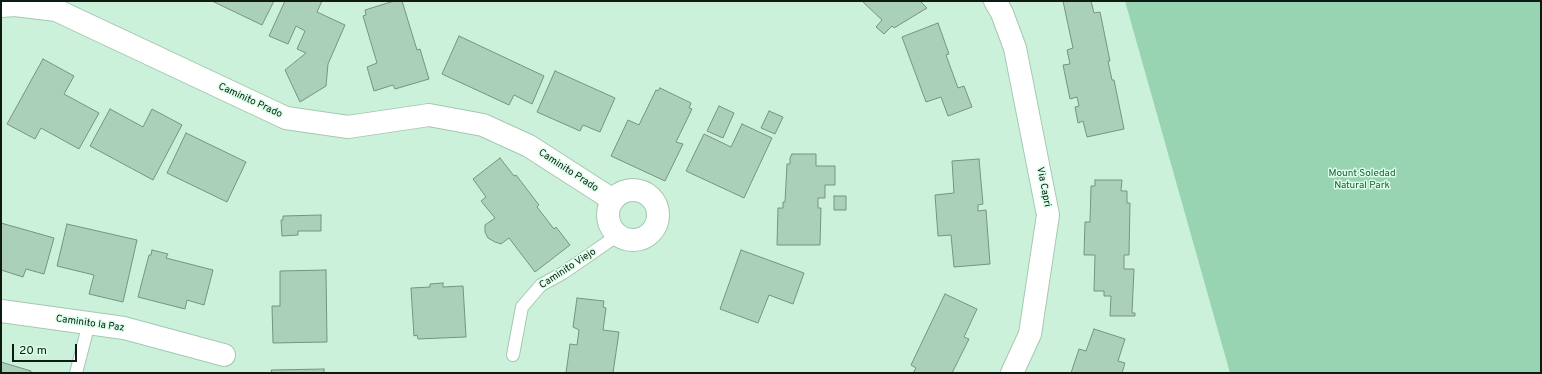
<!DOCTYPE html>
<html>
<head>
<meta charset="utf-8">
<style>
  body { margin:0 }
  #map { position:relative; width:1542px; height:374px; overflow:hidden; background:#ccf1db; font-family:Overpass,sans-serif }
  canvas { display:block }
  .frame { position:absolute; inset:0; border:2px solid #0d1b13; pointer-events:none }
  .scale { position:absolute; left:12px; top:344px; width:65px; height:18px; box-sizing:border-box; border:2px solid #0d1b13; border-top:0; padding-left:5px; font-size:12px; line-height:14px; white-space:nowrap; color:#0d1b13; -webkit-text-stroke:3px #d9ffe8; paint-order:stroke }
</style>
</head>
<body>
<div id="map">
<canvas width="1542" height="374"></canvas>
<div class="frame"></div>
<div class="scale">20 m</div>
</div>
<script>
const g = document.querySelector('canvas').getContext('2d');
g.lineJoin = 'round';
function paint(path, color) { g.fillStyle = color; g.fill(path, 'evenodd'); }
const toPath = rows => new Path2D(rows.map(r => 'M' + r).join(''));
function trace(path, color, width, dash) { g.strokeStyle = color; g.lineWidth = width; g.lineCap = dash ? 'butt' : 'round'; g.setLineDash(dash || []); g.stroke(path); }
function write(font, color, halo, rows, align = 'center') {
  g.font = font + ' Overpass,sans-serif'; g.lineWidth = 3; g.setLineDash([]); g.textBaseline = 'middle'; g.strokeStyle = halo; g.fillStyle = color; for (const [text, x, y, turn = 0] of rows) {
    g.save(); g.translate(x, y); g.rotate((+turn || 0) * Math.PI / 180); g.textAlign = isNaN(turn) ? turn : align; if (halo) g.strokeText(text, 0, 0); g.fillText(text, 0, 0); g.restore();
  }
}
const green = toPath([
  [1125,1,1541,1,1541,373,1230,373]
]);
const building = toPath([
  [212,1,274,1,262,25,212,1],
  [285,1,322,1,317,12,345,25,328,64,326,86,300,102,285,70,306,53,297,49,305,31,296,26,288,44,269,36,285,1],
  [394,1,402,1,417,50,420,49,429,79,395,89,393,85,374,91,367,67,377,63,363,16,366,15,365,10,394,1],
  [862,1,920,1,927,8,894,28,892,26,884,34,876,27,882,20,862,1],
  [1063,1,1091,1,1094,13,1100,12,1110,61,1108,61,1112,80,1114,80,1124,129,1087,137,1083,121,1078,123,1075,107,1079,106,1077,97,1070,99,1063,65,1070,64,1067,50,1073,48,1063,1],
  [938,23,949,54,946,55,958,88,964,86,972,107,948,116,941,97,926,102,902,37,938,23],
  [459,36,544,76,532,104,514,95,509,105,442,74,459,36],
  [43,59,74,76,64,94,99,113,79,149,41,128,35,139,7,124,43,59],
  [555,71,615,98,600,132,583,125,580,131,537,112,555,71],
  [660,88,691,103,689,108,692,109,676,142,683,144,665,181,611,156,628,120,639,125,656,90,658,91,660,88],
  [719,106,734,113,723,138,707,131,719,106],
  [110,109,143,127,152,109,182,125,153,180,90,146,110,109],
  [769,111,783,117,775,134,761,128,769,111],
  [742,124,772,138,744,198,686,171,704,134,731,147,742,124],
  [186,133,246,162,227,202,167,173,186,133],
  [792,154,816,154,816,166,835,166,835,185,825,185,825,198,818,198,818,208,821,208,820,245,777,245,778,208,783,208,783,202,785,202,787,164,790,164,790,158,792,154],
  [500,158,514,176,516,175,539,205,537,207,554,229,556,227,570,245,535,272,509,238,501,244,495,242,488,238,485,232,485,225,495,218,481,201,486,197,473,179,500,158],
  [979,159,983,204,978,205,978,211,986,210,990,264,954,267,951,235,938,236,935,195,954,193,952,161,979,159],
  [1095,180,1122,180,1121,191,1127,191,1127,203,1130,203,1129,255,1124,255,1124,269,1134,269,1132,313,1135,313,1135,316,1110,316,1111,296,1104,296,1104,291,1094,291,1095,255,1084,255,1085,222,1090,222,1091,186,1095,186,1095,180],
  [834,196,846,196,846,210,834,210,834,196],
  [321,215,321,231,298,231,298,235,282,236,281,220,283,220,283,216,321,215],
  [1,223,54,238,44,274,26,269,23,277,1,270,1,223],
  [67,224,137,240,123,302,89,294,94,275,57,266,67,224],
  [152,250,168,254,166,258,213,270,204,305,187,300,185,309,138,297,149,255,151,255,152,250],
  [741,250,804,273,793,304,769,295,758,323,720,309,741,250],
  [326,270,327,342,273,343,272,306,280,306,280,271,326,270],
  [443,283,443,287,463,286,466,337,418,339,417,335,414,336,411,288,430,287,430,284,443,283],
  [945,294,977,309,964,337,969,339,952,373,913,373,916,368,911,365,945,294],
  [577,298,604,301,603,307,606,308,603,330,619,332,613,373,566,373,570,344,577,345,579,330,573,327,577,298],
  [1094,329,1125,339,1118,361,1125,363,1122,373,1071,373,1079,349,1086,351,1094,329],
  [1,362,31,371,31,373,1,373,1,362],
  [324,369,324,373,272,373,271,370,324,369]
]);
const service = toPath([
  [513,355,522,307,541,285,563,273,618,235],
  [76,373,89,323]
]);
const minor = toPath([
  [1,6,15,5,56,10,286,118,348,127,429,115,483,125,529,146,613,200],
  '608 215a25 25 0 1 1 50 0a25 25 0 1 1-50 0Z',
  [1,311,124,328,224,355]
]);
const tertiary = toPath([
  [995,1,1002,13,1015,48,1048,215,1030,334,1012,373]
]);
const streetNames = [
  ["Caminito Prado",250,101,25],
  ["Caminito Prado",568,171,33],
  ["Via Capri",1043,187,79],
  ["Caminito Viejo",568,269,-33],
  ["Caminito la Paz",90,324,8]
];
const parkNames = [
  ["Mount Soledad",1362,174],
  ["Natural Park",1362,186]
];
paint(green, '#98d4b1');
paint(building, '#abd0ba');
trace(building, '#729580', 1);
trace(service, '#a4c8b2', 14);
trace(minor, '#a4c8b2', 24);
trace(tertiary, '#a4c8b2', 24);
trace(service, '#fff', 12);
trace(minor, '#fff', 22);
trace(tertiary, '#fff', 22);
write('10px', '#0d1b13', '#d9ffe8', streetNames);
write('10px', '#21573c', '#d9ffe8', parkNames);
</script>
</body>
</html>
